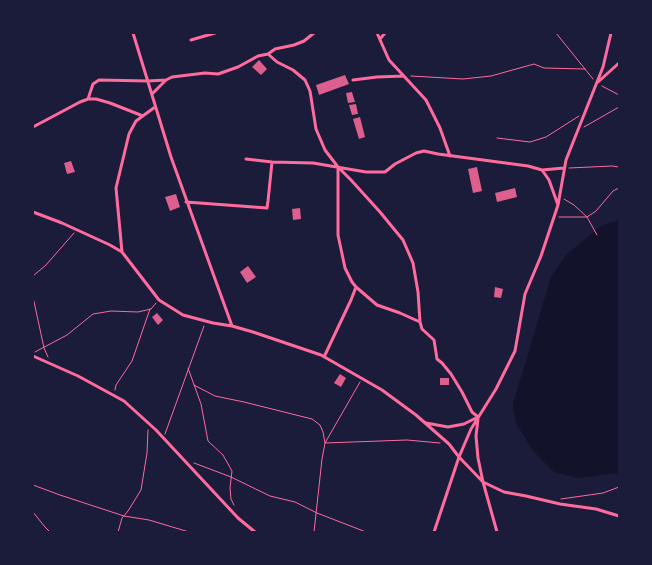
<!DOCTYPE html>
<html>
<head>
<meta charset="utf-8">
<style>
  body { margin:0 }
  #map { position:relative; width:652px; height:565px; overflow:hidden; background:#1b1b3a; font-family:"Noto Serif",serif }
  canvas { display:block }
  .frame { position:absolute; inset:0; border:34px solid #1b1b3a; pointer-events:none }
</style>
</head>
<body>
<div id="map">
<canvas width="652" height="565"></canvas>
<div class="frame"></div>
</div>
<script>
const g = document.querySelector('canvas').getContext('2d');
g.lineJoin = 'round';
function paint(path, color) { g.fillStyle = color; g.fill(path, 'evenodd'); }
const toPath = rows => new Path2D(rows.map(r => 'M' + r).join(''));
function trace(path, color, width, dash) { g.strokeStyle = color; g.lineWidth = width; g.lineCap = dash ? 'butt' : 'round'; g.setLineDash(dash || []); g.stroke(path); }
const water = toPath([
  [619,220,619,473,578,478,554,472,534,452,516,423,513,404,551,277,566,255,601,226]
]);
const building = toPath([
  [259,60,267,69,261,75,252,67],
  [345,75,349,84,319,95,316,85],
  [352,92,355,102,348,103,346,93],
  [356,104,358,114,352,115,349,105],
  [360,117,365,137,359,139,353,119],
  [71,161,75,172,67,174,64,163],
  [477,167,482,191,473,193,468,169],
  [515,188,517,197,497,202,495,193],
  [176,194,180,207,170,211,165,197],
  [300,208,301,219,293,220,292,209],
  [248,266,256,277,247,283,240,272],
  [495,287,503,289,501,298,494,297],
  [157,313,163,320,158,325,152,317],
  [340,374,346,378,341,387,334,383],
  [440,378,449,378,449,385,440,385]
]);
const path = toPath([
  [556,33,593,79],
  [411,76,463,79,491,76,534,64,544,68,585,69],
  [602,86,619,95],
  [584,127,619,107],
  [497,138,530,142,546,137,579,116],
  [569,168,612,166,619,167],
  [564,199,574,205,587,217,597,235],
  [559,217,587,217,596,211,613,191,619,188],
  [33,276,46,265,74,233],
  [33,297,44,348,48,357],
  [35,352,67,335,93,314,111,311,138,312,151,309,156,303],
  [188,368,201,404,208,441,223,455,232,471,230,488,231,499,234,505],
  [194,385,215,396,244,402,312,419,320,425,323,432,325,443,407,440,440,443],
  [115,390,116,385,132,361,150,309],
  [165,434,204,326],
  [194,463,231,477,270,496,295,502,317,513,366,532],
  [33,485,60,495,124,516,149,520,189,532],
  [561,499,603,493,619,487],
  [33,512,45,527,50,532],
  [118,532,122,518,128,511,141,490,147,453,148,430],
  [314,532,322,459,325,443,360,382]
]);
const minor = toPath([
  [133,33,171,157,232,326],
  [377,33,389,60,426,100,440,128,450,156],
  [380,39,385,33],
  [191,40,215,33],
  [268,54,275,49,294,45,304,41,314,33],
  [353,80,377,77,404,76],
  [598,82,619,63],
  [152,94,166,80,172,77,205,73,218,74,238,67,258,56,268,54,277,62,293,70,305,80,310,91,316,129,325,150,338,167,351,180,380,212,403,240,413,263,418,292,420,322,422,329,434,340,437,359,442,363,451,374,462,392,472,412,478,417],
  [88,99,93,84,99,80,148,81,166,80],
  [33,127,80,102,88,99,96,99,110,103,143,116],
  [246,159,272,162,313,163,366,172,385,172,395,164,416,153,424,151,438,154,528,166,542,170,549,180,558,205],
  [338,167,338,235,345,268,352,282,356,287,377,305,400,313,420,322],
  [542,170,564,168],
  [186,202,267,208,268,201,272,162],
  [33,212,62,223,110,245,122,252,159,300,183,315,213,323,232,326,253,332,321,355,382,390,416,415,449,444,459,457,483,482,504,492,526,496,560,504,596,509,619,516],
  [122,252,116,188,129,134,136,121,155,107],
  [33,356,78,376,124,401,156,430,238,518,255,532],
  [324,357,351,300,356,287],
  [478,419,476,436,478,458,483,482,497,532],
  [426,423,448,427,464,424,478,417],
  [434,532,459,457,471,429,496,389,515,351,525,294,541,256,558,205,566,160,603,67,611,33]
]);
paint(water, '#12122b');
paint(building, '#dd5f8e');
trace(path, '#ff6b9d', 1);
trace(minor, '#ff6b9d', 3);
</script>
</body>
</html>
